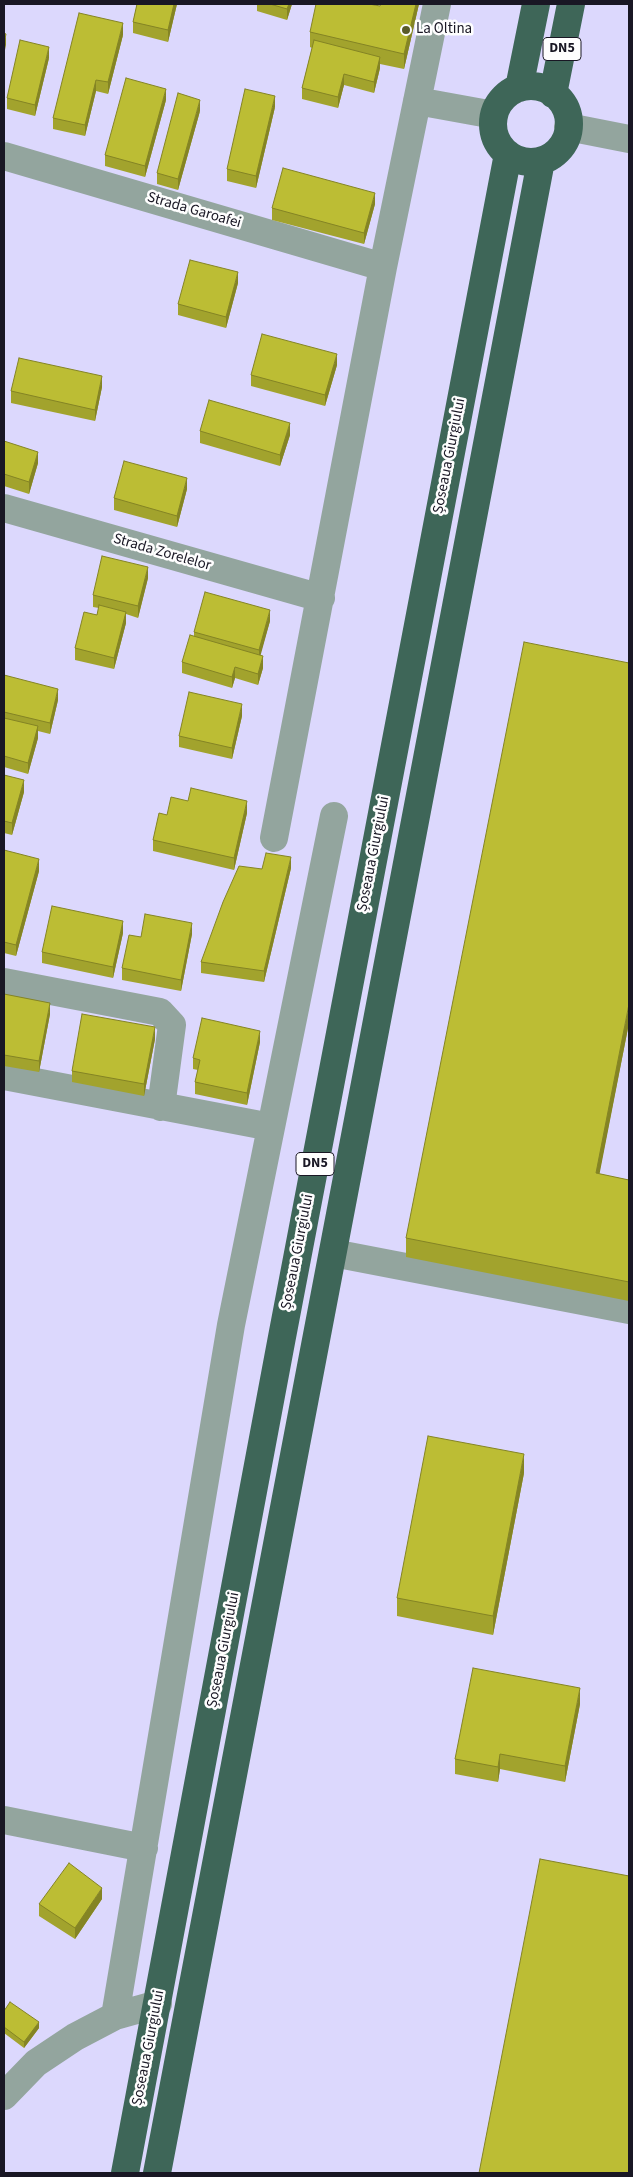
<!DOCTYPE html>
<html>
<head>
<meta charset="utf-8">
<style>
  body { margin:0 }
  #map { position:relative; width:633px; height:2177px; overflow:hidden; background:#dcd8fd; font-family:"Source Sans 3",sans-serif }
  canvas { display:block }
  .frame { position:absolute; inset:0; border:5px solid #191724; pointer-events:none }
</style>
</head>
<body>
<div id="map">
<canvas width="633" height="2177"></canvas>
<div class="frame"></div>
</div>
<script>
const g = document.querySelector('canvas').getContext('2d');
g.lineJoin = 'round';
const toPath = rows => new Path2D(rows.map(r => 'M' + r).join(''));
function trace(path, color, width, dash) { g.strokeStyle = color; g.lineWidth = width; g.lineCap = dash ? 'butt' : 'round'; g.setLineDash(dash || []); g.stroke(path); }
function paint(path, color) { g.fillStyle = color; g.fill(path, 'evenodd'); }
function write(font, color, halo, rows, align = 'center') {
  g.font = font + ' "Source Sans 3",sans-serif'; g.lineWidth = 5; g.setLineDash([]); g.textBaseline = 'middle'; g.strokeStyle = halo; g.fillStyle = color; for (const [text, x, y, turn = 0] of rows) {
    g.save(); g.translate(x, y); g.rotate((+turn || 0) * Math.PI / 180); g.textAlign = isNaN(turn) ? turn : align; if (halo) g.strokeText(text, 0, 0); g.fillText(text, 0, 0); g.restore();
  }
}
const minor = toPath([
  [417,101,494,115],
  [568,127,629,139],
  [4,156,383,267],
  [4,508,321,598],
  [274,838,383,267,437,4],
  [4,982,160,1012,172,1025,161,1107],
  [4,1076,271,1127],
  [333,1253,629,1310],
  [4,1820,144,1848],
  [115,2016,231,1325,334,816],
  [4,2096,36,2063,75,2037,115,2016,158,2004]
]);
const highway = toPath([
  '493 124a38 38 0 1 1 76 0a38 38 0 1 1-76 0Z',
  [519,88,536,4],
  [553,94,571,4],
  [125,2173,282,1337,508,154],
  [157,2173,541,161]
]);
const wall = toPath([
  [137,4,177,4,168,42,133,33,133,22],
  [257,4,292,4,287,20,257,11],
  [419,4,404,69,380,64,380,68,374,93,344,85,338,108,302,99,302,88,312,48,310,47,310,32,380,6],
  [123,35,108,94,96,91,85,136,53,129,53,118],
  [49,58,35,116,7,109,7,98],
  [166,100,145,177,105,166,105,155],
  [275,107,256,188,227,181,227,169],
  [200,111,178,190,157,184,157,173],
  [375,204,364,244,272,220,272,208],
  [238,283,226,328,178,315,178,304],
  [337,365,325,406,251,386,251,375],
  [102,387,95,421,11,403,11,391],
  [200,431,290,435,280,466,200,443],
  [4,441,38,463,29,494,4,486],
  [187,489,177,527,114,510,114,498],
  [148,578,138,618,126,614,126,623,114,669,75,660,75,648,97,615,99,608,93,607,93,595],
  [270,621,260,655,263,668,258,685,235,678,232,688,182,673,182,662,194,636,194,632],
  [4,675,58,700,50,734,38,731,38,738,28,774,4,767],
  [242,716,232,759,179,747,179,736],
  [4,775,24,792,12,835,4,833],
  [247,813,234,870,153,851,153,840,167,815],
  [4,850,39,871,16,956,4,953],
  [291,868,264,982,201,973,201,962,262,869],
  [123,933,113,978,42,963,42,952],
  [192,934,181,991,122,980,122,968,141,937],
  [4,994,50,1014,39,1072,4,1066],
  [629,1023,599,1174,629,1180,629,1301,406,1257,406,1238],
  [155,1039,144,1096,72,1082,72,1071],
  [260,1042,247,1105,195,1094,195,1082,198,1070,193,1069,193,1058],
  [524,1473,493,1635,397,1616,397,1598],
  [580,1704,565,1782,500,1769,498,1782,455,1774,455,1759],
  [102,1899,75,1939,39,1916,39,1904],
  [4,2011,39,2028,24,2048,4,2033]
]);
const shadedWall = toPath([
  [174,4,177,4,168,42,168,30],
  [289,4,292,4,287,20,287,9],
  [416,4,419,4,404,69,404,54],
  [123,23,123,35,108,94,108,82],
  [6,34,6,45,4,55,4,43],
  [49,47,49,58,35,116,35,105],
  [380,57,380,68,374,93,374,82],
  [344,74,344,85,338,108,338,97],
  [96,80,96,91,85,136,85,125],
  [166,89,166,100,145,177,145,166],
  [275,96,275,107,256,188,256,176],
  [200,100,200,111,178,190,178,179],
  [375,193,375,204,364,244,364,233],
  [238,272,238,283,226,328,226,317],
  [337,354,337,365,325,406,325,395],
  [102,376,102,387,95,421,95,410],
  [290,423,290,435,280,466,280,455],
  [38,452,38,463,29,494,29,482],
  [187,478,187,489,177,527,177,516],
  [148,567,148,578,138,618,138,606],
  [270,610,270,621,259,661,259,650],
  [126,612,126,623,114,669,114,658],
  [263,656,263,668,258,685,258,674],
  [235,667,235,678,232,688,232,677],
  [58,689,58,700,50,734,50,723],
  [242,704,242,716,232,759,232,748],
  [38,726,38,738,28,774,28,763],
  [24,780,24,792,12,835,12,823],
  [247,801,247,813,234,870,234,858],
  [291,857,291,868,264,982,264,971],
  [39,859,39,871,16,956,16,945],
  [123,921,123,933,113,978,113,967],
  [192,923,192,934,181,991,181,980],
  [50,1003,50,1014,39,1072,39,1061],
  [629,1004,629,1023,596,1192,596,1173],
  [155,1027,155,1039,144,1096,144,1084],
  [260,1031,260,1042,247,1105,247,1093],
  [524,1454,524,1473,493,1635,493,1616],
  [580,1688,580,1704,565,1782,565,1766],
  [500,1754,500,1769,498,1782,498,1767],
  [102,1888,102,1899,75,1939,75,1928],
  [39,2022,39,2028,24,2048,24,2042],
  [5,2064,5,2075,4,2078,4,2066]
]);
const building = toPath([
  [137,4,174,4,168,30,133,22,137,4],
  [270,4,289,4,287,9,270,4],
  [316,4,369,4,380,6,381,4,416,4,404,54,310,32,316,4],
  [79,13,123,23,108,82,96,80,85,125,53,118,79,13],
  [4,33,6,34,4,43,4,33],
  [20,40,49,47,35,105,7,98,20,40],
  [314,40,380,57,374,82,344,74,338,97,302,88,314,40],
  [126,78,166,89,145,166,105,155,126,78],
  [245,89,275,96,256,176,227,169,245,89],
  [178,93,200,100,178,179,157,173,178,93],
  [283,168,375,193,364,233,272,208,283,168],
  [190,260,238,272,226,317,178,304,190,260],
  [262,334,337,354,325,395,251,375,262,334],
  [19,358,102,376,95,410,11,391,19,358],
  [209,400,290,423,280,455,200,431,209,400],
  [4,441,38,452,29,482,4,474,4,441],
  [124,461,187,478,177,516,114,498,124,461],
  [102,556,148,567,138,606,93,595,102,556],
  [205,592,270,610,259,650,194,632,205,592],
  [99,605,126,612,114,658,75,648,84,612,97,615,99,605],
  [190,635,263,656,258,674,235,667,232,677,182,662,190,635],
  [524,642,629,663,629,1004,596,1173,629,1180,629,1282,406,1238,524,642],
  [4,675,58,689,50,723,4,712,4,675],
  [189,692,242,704,232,748,179,736,189,692],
  [4,718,38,726,28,763,4,756,4,718],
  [4,775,24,780,12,823,4,821,4,775],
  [191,788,247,801,234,858,153,840,159,813,167,815,171,797,188,801,191,788],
  [4,850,39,859,16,945,4,942,4,850],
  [266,853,291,857,264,971,201,962,223,902,239,866,262,869,266,853],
  [52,906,123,921,113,967,42,952,52,906],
  [145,914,192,923,181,980,122,968,129,935,141,937,145,914],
  [4,994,50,1003,39,1061,4,1055,4,994],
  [82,1014,155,1027,144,1084,72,1071,82,1014],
  [202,1018,260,1031,247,1093,195,1082,200,1060,193,1058,202,1018],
  [428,1436,524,1454,493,1616,397,1598,428,1436],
  [473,1668,580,1688,565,1766,500,1754,498,1767,455,1759,473,1668],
  [540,1859,629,1876,629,2173,479,2173,540,1859],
  [69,1863,102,1888,75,1928,39,1904,69,1863],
  [10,2002,39,2022,24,2042,4,2027,4,2011,10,2002]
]);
const markers = [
  [406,30,5,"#5a5b28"]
];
const shields = [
  [562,49,38],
  [315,1164,38]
];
const shieldNames = [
  ["DN5",562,49],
  ["DN5",315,1164]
];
const poiNames = [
  ["La Oltina",416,30]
];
const streetNames = [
  ["Strada Garoafei",194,211,16],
  ["Șoseaua Giurgiului",450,456,-79],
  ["Strada Zorelelor",162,553,16],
  ["Șoseaua Giurgiului",374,854,-79],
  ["Șoseaua Giurgiului",298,1252,-79],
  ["Șoseaua Giurgiului",224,1650,-79],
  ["Șoseaua Giurgiului",149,2048,-79]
];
trace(minor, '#93a59e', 28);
trace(highway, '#3e6658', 28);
paint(wall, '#a2a32d');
paint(shadedWall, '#848424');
paint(building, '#bcbd34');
trace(building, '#848424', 1);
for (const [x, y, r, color] of markers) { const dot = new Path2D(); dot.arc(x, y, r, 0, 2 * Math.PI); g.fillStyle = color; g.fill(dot); trace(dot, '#fefefe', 2); }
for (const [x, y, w] of shields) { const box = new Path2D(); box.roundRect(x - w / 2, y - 11.5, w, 23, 4); g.fillStyle = '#fefefe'; g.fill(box); trace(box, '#191724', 1); }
write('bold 14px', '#191724', null, shieldNames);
write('15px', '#191724', '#fefefe', poiNames, 'left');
write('15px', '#191724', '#fefefe', streetNames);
</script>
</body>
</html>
